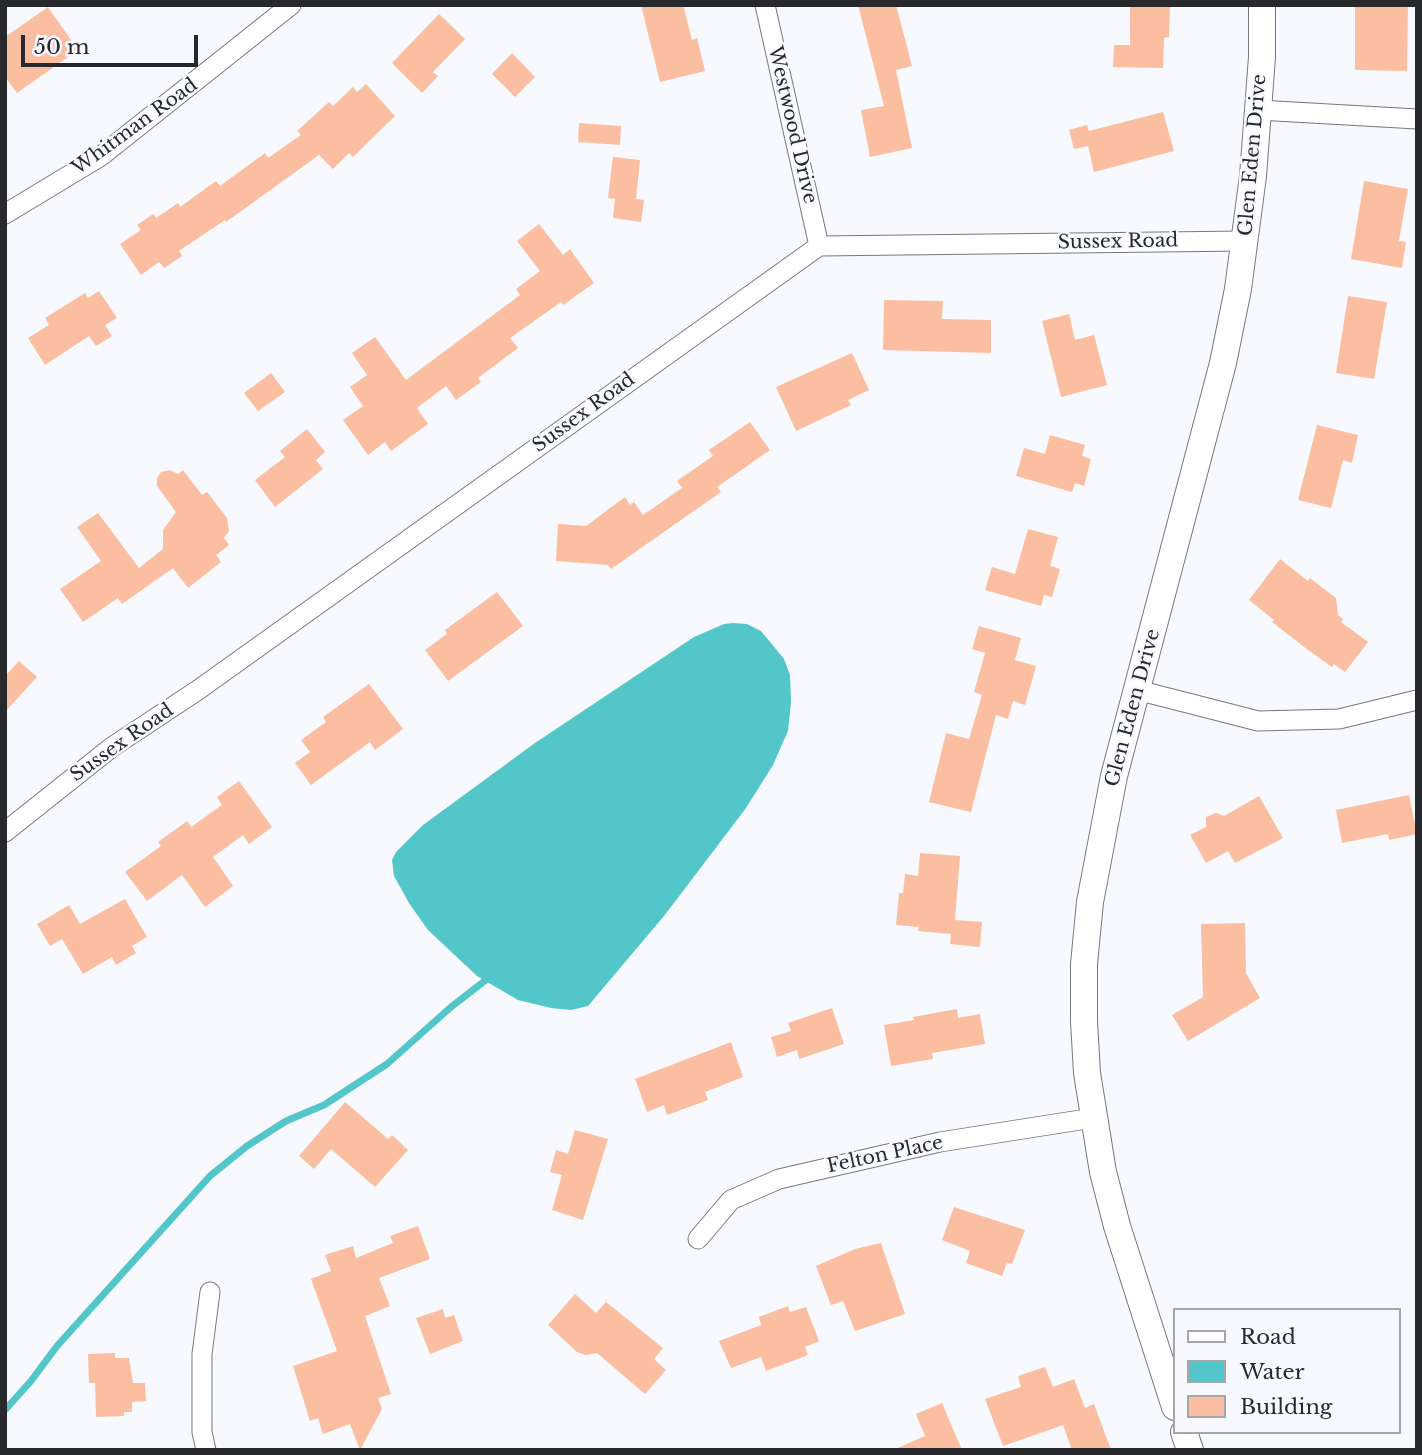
<!DOCTYPE html>
<html>
<head>
<meta charset="utf-8">
<style>
  body { margin:0 }
  #map { position:relative; width:1422px; height:1455px; overflow:hidden; background:#f7f9fe; font-family:"Libre Baskerville",serif }
  canvas { display:block }
  .frame { position:absolute; inset:0; border:7px solid #28292c; pointer-events:none }
  .legend { position:absolute; left:1173px; top:1308px; width:228px; height:126px; box-sizing:border-box; background:#f7f9fe; border:2px solid #a4a6aa; margin:0; padding:9px 12px; list-style:none; font-size:21px; color:#28292c }
  .legend li { display:flex; align-items:center; gap:14px; height:35px }
  .legend b { width:35px; border:2px solid #a4a6aa }
  .scale { position:absolute; left:21px; top:35px; width:177px; height:32px; box-sizing:border-box; border:4px solid #28292c; border-top:0; padding-left:9px; font-size:21px; line-height:24px; white-space:nowrap; color:#28292c; -webkit-text-stroke:5px #f7f9fe; paint-order:stroke }
</style>
</head>
<body>
<div id="map">
<canvas width="1422" height="1455"></canvas>
<div class="frame"></div>
<ul class="legend">
<li><b style="height:9px;background:#fff"></b>Road</li>
<li><b style="height:19px;background:#53c6c9"></b>Water</li>
<li><b style="height:19px;background:#fcbea0"></b>Building</li>
</ul>
<div class="scale">50 m</div>
</div>
<script>
const g = document.querySelector('canvas').getContext('2d');
g.lineJoin = 'round';
function paint(path, color) { g.fillStyle = color; g.fill(path, 'evenodd'); }
const toPath = rows => new Path2D(rows.map(r => 'M' + r).join(''));
function trace(path, color, width, dash) { g.strokeStyle = color; g.lineWidth = width; g.lineCap = dash ? 'butt' : 'round'; g.setLineDash(dash || []); g.stroke(path); }
function write(font, color, halo, rows, align = 'center') {
  g.font = font + ' "Libre Baskerville",serif'; g.lineWidth = 5; g.setLineDash([]); g.textBaseline = 'middle'; g.strokeStyle = halo; g.fillStyle = color; for (const [text, x, y, turn = 0] of rows) {
    g.save(); g.translate(x, y); g.rotate((+turn || 0) * Math.PI / 180); g.textAlign = isNaN(turn) ? turn : align; if (halo) g.strokeText(text, 0, 0); g.fillText(text, 0, 0); g.restore();
  }
}
const water = toPath([
  [733,623,747,624,761,631,784,659,790,675,791,702,788,731,773,765,746,808,664,916,588,1006,571,1010,551,1008,518,1000,477,976,428,930,409,903,394,876,392,860,396,852,423,825,535,743,694,637,724,624]
]);
const stream = toPath([
  [5,1410,31,1381,57,1346,210,1176,247,1146,286,1121,324,1105,387,1064,451,1007,491,976]
]);
const building = toPath([
  [641,5,683,5,692,40,697,38,705,71,660,82],
  [858,5,896,5,912,66,896,70,912,148,870,157,861,110,884,106],
  [1130,5,1170,5,1169,37,1164,38,1163,68,1113,67,1114,45,1130,45],
  [1355,5,1408,5,1407,71,1355,70],
  [48,7,78,50,17,93,5,77,5,37],
  [439,14,465,39,433,72,438,76,422,93,392,63],
  [512,53,535,77,515,97,492,74],
  [366,84,395,116,353,157,349,153,333,169,319,155,226,222,225,220,179,251,182,256,164,268,159,262,141,275,120,244,141,230,137,225,153,214,156,218,178,203,180,207,216,181,220,186,265,153,268,158,301,135,297,131,329,102,333,106,353,87,357,92],
  [1163,112,1174,151,1094,172,1088,146,1074,149,1069,130,1087,125,1089,131],
  [579,123,621,126,620,145,578,142],
  [613,157,640,160,636,199,644,200,641,222,613,218,615,199,608,198],
  [1364,181,1408,189,1399,241,1406,242,1402,268,1351,259],
  [539,224,563,255,570,249,594,283,563,305,561,302,510,338,518,348,478,378,481,382,456,400,446,386,417,408,428,424,391,451,385,442,368,455,343,420,363,406,350,387,367,375,352,353,375,337,406,380,520,295,516,289,540,271,517,241],
  [99,291,117,318,105,325,112,336,96,346,89,336,45,365,28,338,49,325,45,318,85,293,88,298],
  [1348,296,1387,302,1374,379,1336,373],
  [884,300,943,301,942,319,991,320,991,353,883,350],
  [1069,314,1075,340,1094,335,1107,385,1061,397,1042,321],
  [852,353,869,390,848,400,851,405,796,431,776,387],
  [271,373,285,392,258,411,244,393],
  [750,422,770,450,717,487,721,492,611,569,608,565,556,561,558,524,586,526,625,497,630,505,634,502,643,515,682,488,677,481,713,456,709,450],
  [1317,425,1358,435,1352,463,1343,460,1331,508,1298,500],
  [307,429,325,452,316,460,323,469,275,507,255,480,285,457,280,451],
  [1050,435,1085,445,1082,456,1091,459,1084,486,1075,483,1072,492,1016,476,1024,448,1045,454],
  [170,470,178,474,183,470,202,495,207,492,227,518,229,531,224,538,229,545,216,555,221,562,188,588,173,568,122,604,118,598,83,622,60,589,101,561,77,527,98,513,139,568,163,549,163,530,176,512,157,486,157,478,161,472],
  [1028,529,1058,537,1050,566,1060,569,1052,597,1044,595,1041,606,985,590,992,567,1015,574],
  [1280,559,1308,581,1310,578,1336,598,1338,615,1343,619,1341,622,1368,642,1345,672,1334,664,1332,667,1308,650,1272,622,1274,620,1249,600],
  [497,592,523,626,448,681,425,650,447,634,445,630],
  [979,626,1021,638,1015,660,1036,666,1025,705,1013,701,1008,719,996,715,971,812,929,802,946,733,969,739,982,695,974,692,985,653,972,649],
  [19,661,37,677,5,712,5,676],
  [369,684,403,729,375,750,370,742,311,785,295,763,310,752,301,740,326,722,323,717],
  [239,781,272,827,249,844,243,835,213,857,233,886,205,907,182,875,147,901,125,872,161,846,158,842,187,821,191,827,222,805,217,797],
  [1409,795,1417,834,1389,840,1388,834,1342,843,1336,810],
  [1259,796,1283,838,1235,863,1228,851,1206,863,1190,835,1206,827,1206,817,1216,813,1224,816],
  [920,853,960,856,955,920,982,922,980,947,950,944,951,934,918,931,919,927,896,925,899,893,903,893,905,874,918,876],
  [125,899,147,937,132,946,136,953,116,965,112,957,83,974,62,939,50,946,37,924,69,905,80,924],
  [1245,923,1246,973,1260,998,1188,1041,1172,1015,1203,997,1201,924],
  [832,1008,844,1044,799,1059,797,1050,777,1057,771,1037,791,1031,788,1023],
  [957,1009,958,1018,980,1014,985,1044,932,1053,933,1059,891,1066,884,1025,914,1020,913,1017],
  [731,1042,743,1077,705,1092,708,1100,667,1115,664,1105,647,1112,635,1079],
  [345,1102,388,1139,392,1135,408,1150,375,1187,331,1149,314,1169,299,1156],
  [575,1130,608,1139,583,1220,552,1210,562,1175,550,1172,556,1150,568,1154],
  [954,1207,1025,1230,1012,1264,1007,1263,1002,1276,966,1263,970,1251,942,1240],
  [418,1226,430,1259,379,1278,390,1306,365,1316,391,1394,378,1398,382,1409,360,1450,350,1424,323,1434,318,1418,310,1421,293,1366,337,1351,311,1279,331,1271,325,1255,353,1246,356,1258,393,1243,390,1236],
  [881,1243,905,1314,855,1331,843,1301,831,1305,816,1266,855,1249],
  [575,1294,596,1313,606,1302,663,1348,654,1359,666,1370,645,1394,597,1353,586,1355,577,1352,548,1325],
  [788,1306,790,1312,806,1307,819,1341,805,1347,808,1355,766,1371,761,1357,731,1368,719,1341,761,1325,759,1317],
  [443,1309,445,1318,454,1315,463,1341,430,1354,416,1318],
  [115,1353,115,1358,129,1358,133,1383,145,1383,146,1401,132,1402,132,1412,124,1412,124,1416,96,1417,95,1383,89,1383,88,1354],
  [1045,1367,1053,1387,1074,1379,1085,1408,1094,1404,1111,1450,1072,1450,1063,1425,1003,1446,985,1399,1021,1387,1018,1376],
  [942,1403,962,1450,893,1450,925,1436,916,1414]
]);
const minor = toPath([
  [765,5,819,246],
  [1258,110,1417,119],
  [5,214,101,156,291,5],
  [1137,690,1258,721,1339,719,1417,700],
  [5,832,112,747,198,690,819,246,1245,241],
  [698,1239,731,1200,779,1179,940,1142,1093,1118],
  [206,1450,202,1432,202,1354,210,1292]
]);
const secondary = toPath([
  [1175,1407,1117,1226,1103,1172,1087,1073,1084,1021,1084,964,1090,902,1114,776,1223,363,1238,289,1253,176,1262,57,1262,5],
  [1184,1432,1190,1450]
]);
const streetNames = [
  ["Westwood Drive",792,125,77],
  ["Whitman Road",135,127,-36],
  ["Glen Eden Drive",1253,155,-85],
  ["Sussex Road",1118,242,-1],
  ["Sussex Road",584,413,-36],
  ["Glen Eden Drive",1133,708,-75],
  ["Sussex Road",122,743,-35],
  ["Felton Place",885,1155,-12]
];
paint(water, '#53c6c9');
trace(stream, '#53c6c9', 7);
paint(building, '#fcbea0');
trace(minor, '#767880', 21);
trace(secondary, '#767880', 28);
trace(minor, '#fff', 19);
trace(secondary, '#fff', 26);
write('19px', '#28292c', '#f7f9fe', streetNames);
</script>
</body>
</html>
